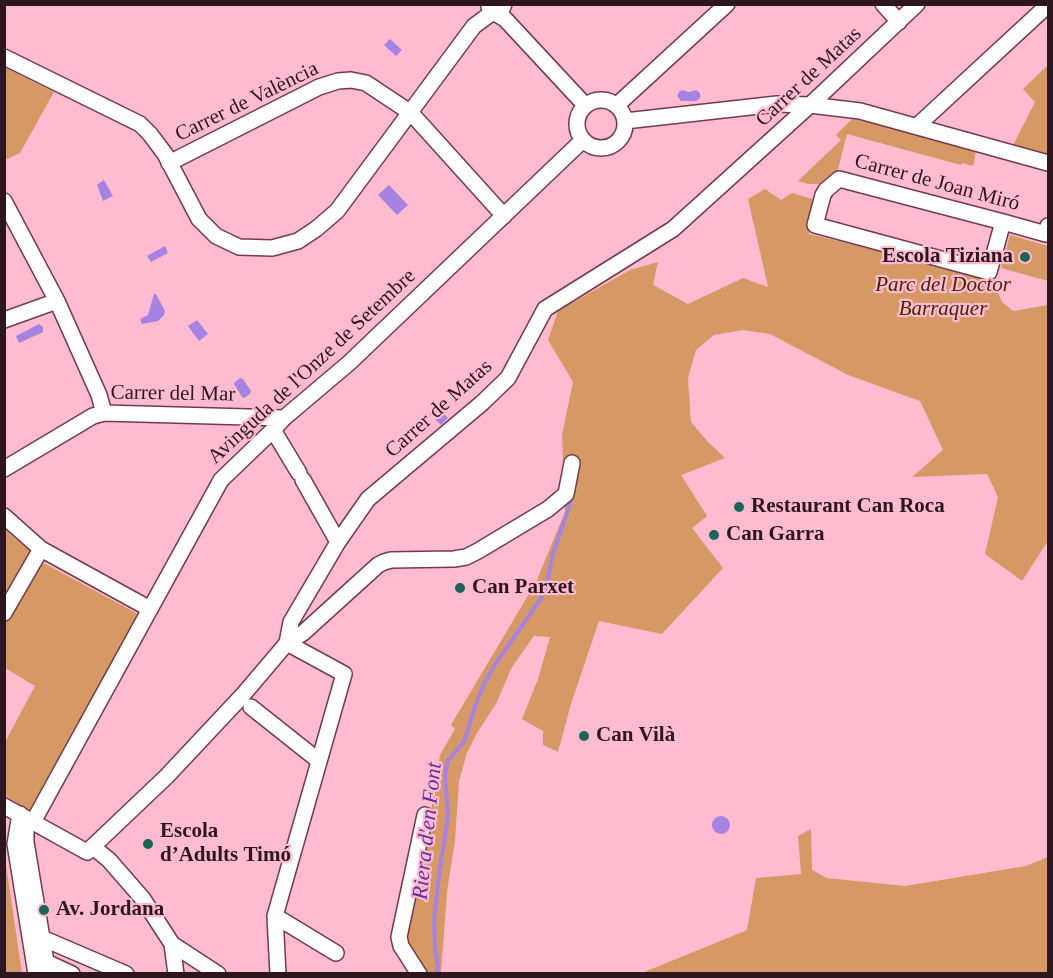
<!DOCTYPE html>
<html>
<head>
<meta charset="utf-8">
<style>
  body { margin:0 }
  #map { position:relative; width:1053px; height:978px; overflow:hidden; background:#ffbcd0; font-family:"Times New Roman",serif }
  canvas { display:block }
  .frame { position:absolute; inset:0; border:6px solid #2e161e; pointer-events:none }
</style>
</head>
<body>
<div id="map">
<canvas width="1053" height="978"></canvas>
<div class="frame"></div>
</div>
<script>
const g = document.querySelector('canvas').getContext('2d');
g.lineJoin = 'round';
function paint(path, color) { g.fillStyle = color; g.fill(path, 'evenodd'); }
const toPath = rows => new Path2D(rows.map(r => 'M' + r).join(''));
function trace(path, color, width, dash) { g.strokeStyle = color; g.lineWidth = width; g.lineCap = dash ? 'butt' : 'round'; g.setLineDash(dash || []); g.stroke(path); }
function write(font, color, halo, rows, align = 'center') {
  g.font = font + ' "Times New Roman",serif'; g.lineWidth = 4.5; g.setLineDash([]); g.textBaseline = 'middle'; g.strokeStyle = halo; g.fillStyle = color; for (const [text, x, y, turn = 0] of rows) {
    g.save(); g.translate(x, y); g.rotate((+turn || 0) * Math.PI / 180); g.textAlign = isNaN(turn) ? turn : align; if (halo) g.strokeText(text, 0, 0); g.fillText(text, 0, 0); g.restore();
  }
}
const green = toPath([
  [1048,65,1048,156,1013,145,1035,102,1023,89],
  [4,67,54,92,20,153,5,160],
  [852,119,864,121,976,151,973,166,962,163,961,165,847,134,838,169,823,184,808,184,798,181,841,140,836,135],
  [765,189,781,200,792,193,816,200,809,234,992,278,1002,302,1013,311,1048,305,1048,541,1022,581,985,554,998,497,987,474,912,477,943,450,920,401,848,375,770,334,743,330,714,335,696,350,688,378,691,422,708,442,725,458,681,475,707,516,692,528,723,568,662,634,599,621,571,704,558,752,543,745,543,731,522,719,538,679,550,637,534,636,512,667,496,704,477,733,467,753,459,781,455,840,447,892,441,973,423,973,407,947,405,929,431,811,440,755,455,729,451,725,536,582,565,512,562,435,573,382,548,340,558,311,630,270,658,262,653,285,688,304,743,278,768,287,748,199],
  [1010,235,1048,246,1048,281,1001,268],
  [5,529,42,562,138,614,29,811,5,796,5,742,35,686,5,668],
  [811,829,812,870,827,878,905,886,1026,866,1048,857,1048,973,642,973,747,930,756,878,801,874,798,836],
  [4,855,5,858,22,973,5,973]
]);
const water = toPath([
  [390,39,402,50,396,56,384,45],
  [682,90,689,92,696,90,700,93,700,98,696,101,681,101,677,96,679,92],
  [104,180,113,196,103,201,97,185],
  [389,185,408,205,397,215,378,195],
  [165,246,168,253,151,262,147,256],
  [154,294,156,294,165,311,164,315,158,321,142,324,140,319,148,315],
  [197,320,208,334,199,341,188,326],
  [39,324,43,327,43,332,19,343,16,336],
  [240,378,243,379,251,391,250,394,244,398,242,397,234,384,235,382],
  [437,406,448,418,441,425,429,413],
  '712 825a9 9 0 1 1 18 0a9 9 0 1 1-18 0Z'
]);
const stream = toPath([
  [436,974,438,967,435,946,434,922,439,875,448,816,445,775,448,760,464,742,469,727,474,709,485,682,496,663,542,597,547,584,552,557,571,501,572,494]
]);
const minor = toPath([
  [883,4,899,22],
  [489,7,493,12,505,19,585,105],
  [4,57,140,124,150,134,165,154,199,219,216,236,239,247,272,248,298,241,316,229,337,211,474,26,493,12,502,9,504,4],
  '577 124a24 24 0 1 1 48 0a24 24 0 1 1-48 0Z',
  [617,105,727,4],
  [625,121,777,104,810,105,860,111,1048,163],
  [917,126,1048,5],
  [169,163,319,87,338,81,351,80,366,83,411,113,504,216],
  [4,201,57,301,99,395,104,413],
  [1003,222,989,272,815,225,823,195,826,190,839,179,1003,222,1046,234,1048,226],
  [4,320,57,301],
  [273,430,299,473],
  [4,469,93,416,104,413,284,418],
  [303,480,338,542],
  [4,516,41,549,150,609],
  [4,613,41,549],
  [287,643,303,633,378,565,384,562,391,560,454,559,466,557,478,551,548,509,566,494,572,463],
  [251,707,319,761],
  [4,806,87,852,167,776,242,696,287,643,291,622,338,542,368,499,482,403,508,378,545,309,673,229,810,105,917,4],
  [20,814,26,829,26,842,48,974],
  [19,820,15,844,36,974],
  [33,822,221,480,273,430,284,418,349,363,583,140],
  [93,847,109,860,143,899,172,944,176,974],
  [275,916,336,953],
  [42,938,126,974],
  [172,944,218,974],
  [46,962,72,974],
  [278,974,275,916,344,674,287,643],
  [419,974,401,946,399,937,425,815]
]);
const markers = [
  [1025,257,6,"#1c6458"],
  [739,507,6,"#1c6458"],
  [714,535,6,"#1c6458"],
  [460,588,6,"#1c6458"],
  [584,736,6,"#1c6458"],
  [148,844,6,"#1c6458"],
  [44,910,6,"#1c6458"]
];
const streetNames = [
  ["Carrer de Matas",809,77,-43],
  ["Carrer de València",247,102,-26],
  ["Carrer de Joan Miró",937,183,15],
  ["Avinguda de l'Onze de Setembre",312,367,-43],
  ["Carrer del Mar",173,394,1],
  ["Carrer de Matas",439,409,-42]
];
const poiNames = [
  ["Escola Tiziana",1013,257,"right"],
  ["Restaurant Can Roca",751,507],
  ["Can Garra",726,535],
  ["Can Parxet",472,588],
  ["Can Vilà",596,736],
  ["Escola",160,832],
  ["d’Adults Timó",160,856],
  ["Av. Jordana",56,910]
];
const parkNames = [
  ["Parc del Doctor",943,285],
  ["Barraquer",943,309]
];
const waterNames = [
  ["Riera d'en Font",428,831,-84]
];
paint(green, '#d69864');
paint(water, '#a682e2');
trace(stream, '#a682e2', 4);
trace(minor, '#723b4d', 18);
trace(minor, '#fff', 15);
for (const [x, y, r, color] of markers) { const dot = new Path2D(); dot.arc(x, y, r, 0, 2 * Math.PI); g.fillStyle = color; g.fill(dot); trace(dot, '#ffbcd0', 2); }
write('21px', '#2e161e', '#ffbcd0', streetNames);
write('bold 21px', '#2e161e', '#ffbcd0', poiNames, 'left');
write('italic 21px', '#482502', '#ffbcd0', parkNames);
write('italic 22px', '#612e9e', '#ffbcd0', waterNames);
</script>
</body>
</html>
